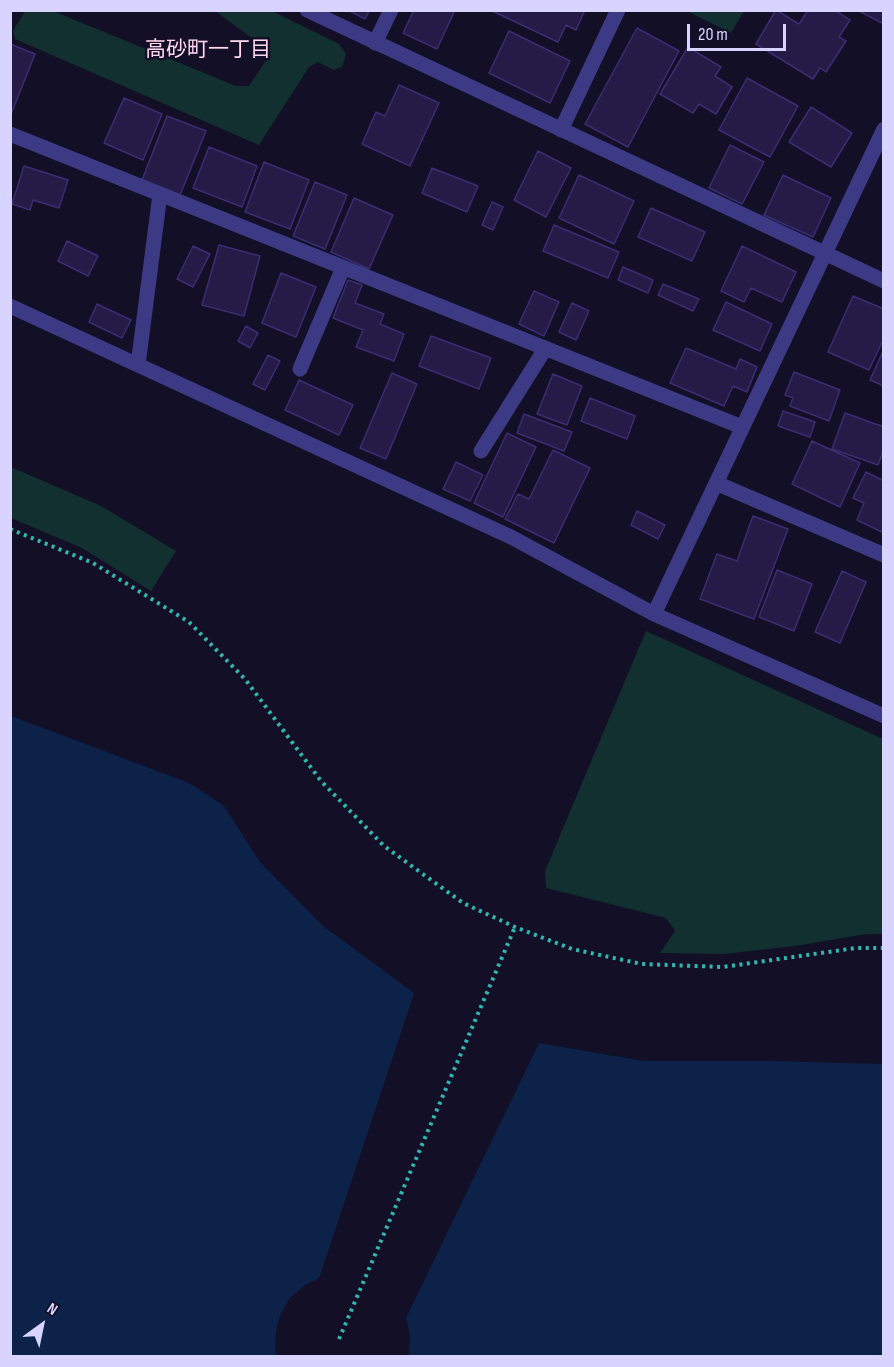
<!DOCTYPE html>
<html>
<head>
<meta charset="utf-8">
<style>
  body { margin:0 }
  #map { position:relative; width:894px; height:1367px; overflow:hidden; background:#130f26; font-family:"Sofia Sans Condensed",sans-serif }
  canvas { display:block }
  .frame { position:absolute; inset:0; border:12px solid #d9d4ff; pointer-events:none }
  .north { position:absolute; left:12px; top:1295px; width:60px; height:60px; -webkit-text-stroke:4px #130f26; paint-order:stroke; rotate:33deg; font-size:16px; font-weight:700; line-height:24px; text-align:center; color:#d9d4ff }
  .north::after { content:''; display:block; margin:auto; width:21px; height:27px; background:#d9d4ff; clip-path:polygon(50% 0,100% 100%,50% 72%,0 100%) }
  .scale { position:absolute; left:687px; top:24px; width:99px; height:27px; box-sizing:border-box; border:3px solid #d9d4ff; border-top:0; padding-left:8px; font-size:18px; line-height:21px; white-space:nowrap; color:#d9d4ff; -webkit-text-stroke:4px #130f26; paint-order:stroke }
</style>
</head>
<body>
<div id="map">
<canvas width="894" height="1367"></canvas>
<div class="frame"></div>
<div class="north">N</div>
<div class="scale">20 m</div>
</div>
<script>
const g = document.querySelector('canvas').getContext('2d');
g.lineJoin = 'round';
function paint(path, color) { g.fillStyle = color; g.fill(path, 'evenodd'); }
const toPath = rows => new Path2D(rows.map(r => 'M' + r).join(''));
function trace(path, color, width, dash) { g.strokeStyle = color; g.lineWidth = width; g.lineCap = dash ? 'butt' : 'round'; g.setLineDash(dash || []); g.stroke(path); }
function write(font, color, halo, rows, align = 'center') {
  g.font = font + ' "Sofia Sans Condensed","Noto Sans JP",sans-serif'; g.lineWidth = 5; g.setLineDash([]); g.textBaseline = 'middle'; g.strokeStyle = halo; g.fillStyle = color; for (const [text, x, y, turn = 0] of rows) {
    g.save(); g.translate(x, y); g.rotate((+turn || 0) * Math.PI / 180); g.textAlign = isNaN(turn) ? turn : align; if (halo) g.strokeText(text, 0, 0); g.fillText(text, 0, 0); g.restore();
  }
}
const green = toPath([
  [25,11,53,11,236,86,249,86,267,59,267,49,215,11,272,11,339,44,346,54,342,67,334,70,318,62,309,67,259,145,15,39,13,31],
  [687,11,744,10,744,11,731,33],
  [11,467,101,506,176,551,151,591,82,548,11,518],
  [646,631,883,739,883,934,866,934,795,946,723,954,660,953,675,931,666,918,546,888,545,871]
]);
const water = toPath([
  [11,716,189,783,224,806,260,862,323,926,414,993,319,1278,304,1286,290,1298,281,1313,276,1330,275,1348,277,1356,11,1356],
  [539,1043,643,1061,773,1061,883,1064,883,1356,409,1356,410,1335,406,1318]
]);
const building = toPath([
  [348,10,370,10,365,19,348,10],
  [414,10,455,10,437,49,403,33,414,10],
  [490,10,585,10,576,30,566,25,558,42,490,10],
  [776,10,799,24,808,10,835,10,850,20,839,37,846,41,826,72,820,68,813,79,756,44,776,10],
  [860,10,884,10,884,24,859,11,860,10],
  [637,28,679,51,628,147,585,124,637,28],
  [509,31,570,61,550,103,489,73,509,31],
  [10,44,35,54,10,117,10,44],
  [688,47,721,67,715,76,732,87,716,114,699,104,693,113,660,94,688,47],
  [747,78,798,106,770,157,719,130,747,78],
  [399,85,439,103,410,166,362,144,376,112,385,116,399,85],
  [124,98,162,114,143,160,104,143,124,98],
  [811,107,852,133,831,167,789,142,811,107],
  [167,116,206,131,180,195,142,180,167,116],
  [730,145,764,162,742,204,709,188,730,145],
  [209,147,257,166,242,207,193,188,209,147],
  [538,151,571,168,546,217,514,200,538,151],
  [264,162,309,180,290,229,245,212,264,162],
  [24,166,68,180,59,208,33,200,30,210,12,204,24,166],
  [432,168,478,186,467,212,422,193,432,168],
  [579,175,634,201,614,244,559,218,579,175],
  [783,175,831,198,813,237,764,215,783,175],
  [315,182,347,195,325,249,293,236,315,182],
  [354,198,393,215,369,269,331,252,354,198],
  [492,202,503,207,493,230,482,225,492,202],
  [651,208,705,232,692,261,638,237,651,208],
  [554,225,619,252,608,278,543,251,554,225],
  [67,241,98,256,88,276,58,261,67,241],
  [219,245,260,256,244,316,202,305,219,245],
  [193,246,210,254,193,287,177,279,193,246],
  [742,246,796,272,782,302,751,288,744,302,721,291,742,246],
  [623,267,653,280,648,293,618,280,623,267],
  [281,273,316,287,296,337,262,323,281,273],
  [348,280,362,285,355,303,384,314,380,324,404,334,394,361,356,347,363,330,333,318,348,280],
  [663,284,699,299,693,311,658,295,663,284],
  [534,291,559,302,544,336,519,324,534,291],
  [853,296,884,309,884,338,869,370,828,352,853,296],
  [726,302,772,324,760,351,713,330,726,302],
  [572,303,589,311,576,340,559,332,572,303],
  [97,304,131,320,122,338,89,322,97,304],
  [246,326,258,333,250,348,238,341,246,326],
  [431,336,491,358,479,389,419,366,431,336],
  [686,348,736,369,740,359,757,367,747,392,733,386,724,406,670,383,686,348],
  [884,349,884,386,870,380,884,349],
  [268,355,280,361,265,390,253,384,268,355],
  [794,372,840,390,829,421,790,406,793,398,785,395,794,372],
  [392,373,417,384,386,459,360,448,392,373],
  [553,374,582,386,567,425,537,414,553,374],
  [299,380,353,405,339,435,285,410,299,380],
  [590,398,635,416,627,439,581,421,590,398],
  [783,411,815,422,810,437,778,426,783,411],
  [845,413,884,427,884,449,878,465,832,449,845,413],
  [524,414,572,432,564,451,517,433,524,414],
  [507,433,536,447,503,517,474,503,507,433],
  [812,441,860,463,840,507,792,484,812,441],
  [553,450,590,468,554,543,505,519,518,494,529,499,553,450],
  [456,462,483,475,470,501,443,489,456,462],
  [866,472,884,481,884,533,857,520,864,503,853,498,866,472],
  [637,511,665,525,658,539,631,525,637,511],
  [753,516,788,529,754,619,700,599,717,554,737,561,753,516],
  [777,570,812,584,794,631,759,617,777,570],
  [842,571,866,582,840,643,815,632,842,571]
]);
const path = toPath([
  [10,529,93,563,189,622,245,679,321,781,384,846,463,903,515,927,572,949,642,964,723,967,856,948,884,948],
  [339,1339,515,927]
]);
const minor = toPath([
  [307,10,884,281],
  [375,43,391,10],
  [561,130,618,10],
  [10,134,742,427],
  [10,306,511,537,654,614,884,716],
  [138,365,160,194],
  [300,369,343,268],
  [481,451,545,349],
  [716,483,884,555],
  [654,614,884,129]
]);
const neighbourhoodNames = [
  ["高砂町一丁目",208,51]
];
paint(green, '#12302f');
paint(water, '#0c2248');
paint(building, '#241b47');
trace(building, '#3b2d73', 1.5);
trace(path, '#2fb8b0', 4, [3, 4.5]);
trace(minor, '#3d3a85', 15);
write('21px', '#ffd6f0', '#130f26', neighbourhoodNames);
</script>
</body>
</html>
